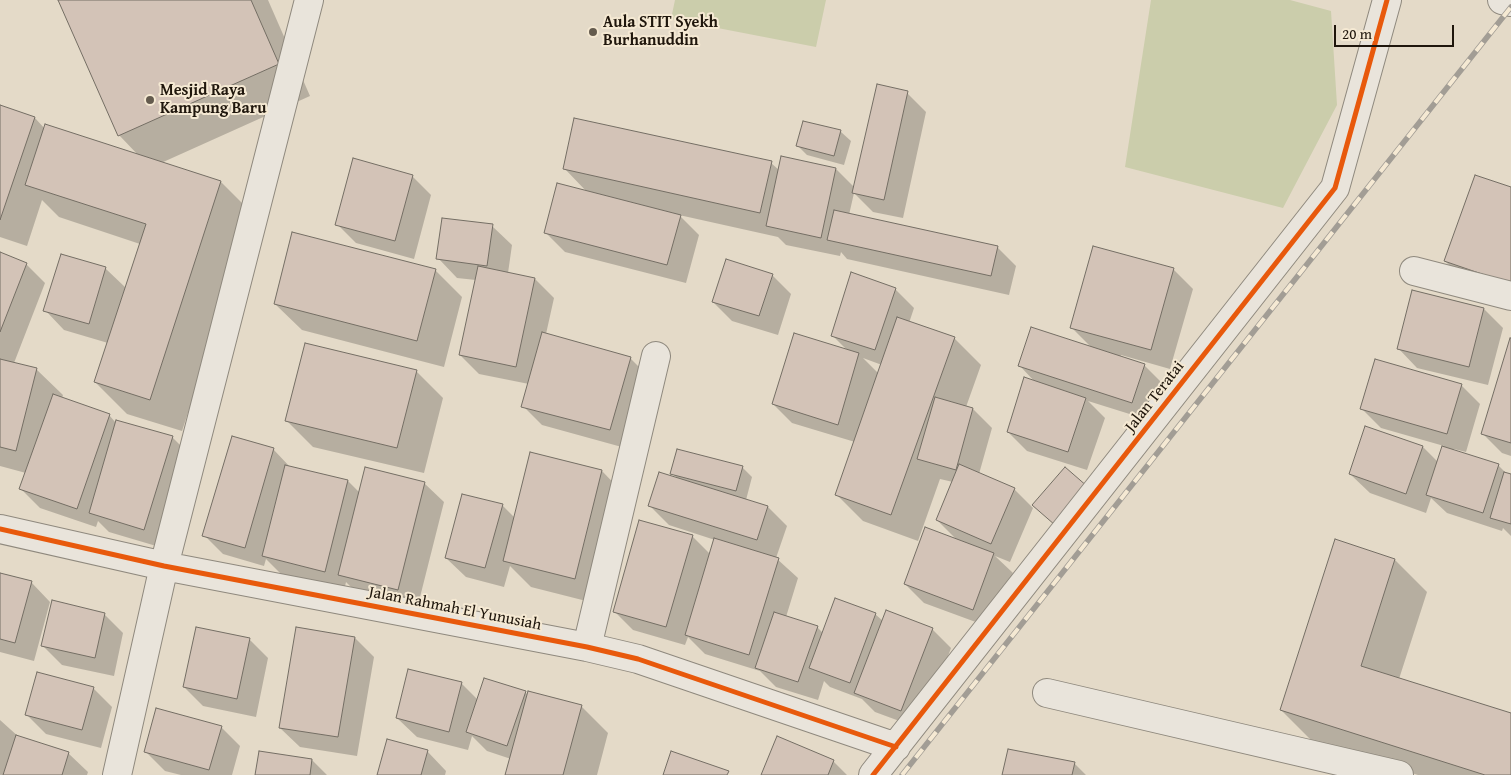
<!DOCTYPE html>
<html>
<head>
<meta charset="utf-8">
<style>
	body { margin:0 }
	#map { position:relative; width:1511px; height:775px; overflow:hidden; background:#e4dac8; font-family:"Gentium Book Plus",serif }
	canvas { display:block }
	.scale { position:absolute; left:1334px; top:25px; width:120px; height:22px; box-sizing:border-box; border:2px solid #1f160c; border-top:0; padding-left:6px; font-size:15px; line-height:18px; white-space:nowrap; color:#1f160c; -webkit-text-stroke:4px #f5e9d3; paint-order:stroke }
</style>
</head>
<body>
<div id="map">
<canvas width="1511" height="775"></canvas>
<div class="scale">20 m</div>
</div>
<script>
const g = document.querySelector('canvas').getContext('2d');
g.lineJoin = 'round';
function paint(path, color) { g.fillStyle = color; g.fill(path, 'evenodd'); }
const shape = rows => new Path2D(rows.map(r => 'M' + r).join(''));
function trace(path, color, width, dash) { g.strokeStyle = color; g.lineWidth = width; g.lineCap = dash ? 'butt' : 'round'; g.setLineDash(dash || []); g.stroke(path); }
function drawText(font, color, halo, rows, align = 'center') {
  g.font = font + ' "Gentium Book Plus",serif'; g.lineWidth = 4; g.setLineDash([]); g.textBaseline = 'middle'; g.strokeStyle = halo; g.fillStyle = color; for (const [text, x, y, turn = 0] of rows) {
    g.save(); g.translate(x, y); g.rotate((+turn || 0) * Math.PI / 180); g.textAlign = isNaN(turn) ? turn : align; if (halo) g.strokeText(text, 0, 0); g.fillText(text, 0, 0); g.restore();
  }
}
const green = shape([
	[675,0,826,0,816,47,671,19],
	[1151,0,1290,0,1331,11,1337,105,1283,208,1125,167]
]);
const shadow = shape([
	[60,0,268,0,310,96,161,163,221,182,253,214,182,431,127,414,95,382,108,343,64,330,45,310,61,255,106,269,126,288,140,244,59,217,42,200,27,246,0,237,0,106,35,118,45,129,139,156,119,135],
	[907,93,926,112,903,218,873,212,854,193,849,215,997,247,1016,266,1009,295,847,259,841,252,840,256,786,245,778,237,679,215,699,235,686,283,565,252,546,233,588,193,564,168,771,163,779,170,836,169,855,188],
	[804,122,841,132,851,141,844,165,807,155,797,145],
	[412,176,431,195,414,259,356,243,337,224],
	[1511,189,1511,296,1464,280,1445,261],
	[492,226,512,245,508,273,535,279,554,298,546,334,630,358,649,377,629,449,542,425,523,406,529,384,479,374,460,355,476,280,457,278,438,258],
	[1094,248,1174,270,1193,289,1170,369,1121,355,1120,357,1144,365,1163,384,1152,421,1088,401,1105,418,1087,470,1027,451,1008,432,1036,383,1020,366,1092,348,1072,328],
	[0,254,26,264,45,283,14,363,36,369,63,395,62,398,109,415,116,423,172,437,191,456,163,548,109,532,98,521,96,527,40,508,21,489,26,473,0,466],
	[435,270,462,297,444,367,302,330,275,304],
	[772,275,791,294,778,335,732,321,713,302],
	[895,289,914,308,909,323,954,338,981,365,966,407,973,409,992,428,979,474,1014,489,1033,508,1010,562,995,556,1013,573,992,628,924,603,905,584,958,541,937,520,953,482,940,479,918,541,863,521,836,494,855,442,792,423,773,404,847,350,832,335],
	[863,358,882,365,879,374],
	[1484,309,1503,328,1488,385,1417,368,1398,348],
	[1511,340,1511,456,1502,453,1483,434],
	[416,371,443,398,424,473,313,447,286,420],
	[1461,385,1480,404,1466,452,1454,449,1453,451,1498,465,1508,475,1511,476,1511,536,1503,528,1502,531,1447,513,1431,498,1426,513,1370,493,1350,474,1366,428,1423,447,1438,462,1444,446,1381,428,1362,409],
	[273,449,291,468,348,481,360,493,424,483,444,502,417,609,358,594,346,582,344,591,282,575,266,559,264,566,223,554,204,535],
	[742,467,752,477,746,500,768,507,787,526,776,558,798,578,786,617,817,627,823,633,875,614,883,621,932,629,951,648,921,729,875,712,862,699,830,687,824,681,818,700,776,687,760,671,705,654,688,637,685,645,633,630,614,611,692,536,711,555,715,540,669,525,650,506,677,478,672,473],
	[602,471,628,498,602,605,531,587,510,566,504,587,466,577,446,558,502,505,515,518],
	[1395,560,1427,592,1399,679,1511,714,1511,775,1418,775,1313,742,1281,710],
	[0,574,31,582,50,602,34,661,0,652],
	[104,614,123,633,114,676,62,665,43,646],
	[355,638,374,657,357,756,300,747,280,728],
	[249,639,268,658,256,717,203,706,184,687],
	[461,683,478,700,525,692,528,695,529,693,582,707,608,733,597,775,506,775,511,759,487,751,472,736,468,750,417,737,397,718],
	[93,688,112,707,101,748,46,734,27,715],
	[0,720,20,738,68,753,88,772,87,775,0,775],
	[221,727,240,746,232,775,181,775,165,771,146,752],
	[427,751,446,771,445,775,378,775],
	[312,760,327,775,257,775],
	[833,761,847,775,763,775],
	[1074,763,1086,775,1003,775]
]);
const building = shape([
	[58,0,251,0,279,64,118,136,58,0],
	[877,84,908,91,884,200,852,193,877,84],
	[0,105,35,117,0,220,0,105],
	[574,118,772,161,760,213,563,169,574,118],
	[803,121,841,130,834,156,796,146,803,121],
	[45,124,221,181,150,400,94,382,146,224,25,185,45,124],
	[781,156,836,168,821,238,766,226,781,156],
	[353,158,413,175,395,241,335,225,353,158],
	[1475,175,1511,187,1511,284,1444,261,1475,175],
	[557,183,681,215,667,265,544,233,557,183],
	[834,210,998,246,991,276,827,240,834,210],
	[442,218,493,224,487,266,436,259,442,218],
	[292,232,436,269,417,341,274,304,292,232],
	[1093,246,1174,268,1151,350,1070,328,1093,246],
	[0,252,27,263,0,332,0,252],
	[61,254,106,267,89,324,43,311,61,254],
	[726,259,773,274,759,316,712,302,726,259],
	[478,266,535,278,516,367,459,355,478,266],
	[851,272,896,288,875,350,831,336,851,272],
	[1412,290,1484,308,1469,367,1397,349,1412,290],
	[897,317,955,337,891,515,835,495,897,317],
	[1031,327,1145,364,1132,403,1018,366,1031,327],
	[542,332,631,357,610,430,521,407,542,332],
	[794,333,859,353,838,425,772,404,794,333],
	[1510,338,1511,338,1511,443,1481,434,1510,338],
	[305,343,417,370,397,448,285,421,305,343],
	[0,359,37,368,16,451,0,447,0,359],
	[1375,359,1462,384,1447,434,1360,409,1375,359],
	[1024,377,1086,398,1068,452,1007,432,1024,377],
	[53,394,110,414,77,509,19,489,53,394],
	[935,397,973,408,956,470,917,459,935,397],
	[116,420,173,436,144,530,89,513,116,420],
	[1365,426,1423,446,1406,494,1349,474,1365,426],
	[232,436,274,448,245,548,202,536,232,436],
	[1442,446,1499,464,1483,513,1426,495,1442,446],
	[677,449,743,466,736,491,670,474,677,449],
	[530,452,602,470,575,579,503,561,530,452],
	[959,464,1015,488,991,544,936,520,959,464],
	[285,465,348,480,325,572,262,556,285,465],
	[365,467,425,482,398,590,338,575,365,467],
	[1065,467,1088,487,1055,525,1032,505,1065,467],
	[659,472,768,506,757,540,648,506,659,472],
	[1504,472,1511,474,1511,524,1490,518,1504,472],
	[462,494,503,504,485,568,445,558,462,494],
	[639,520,693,535,666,627,613,612,639,520],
	[925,527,994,553,973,610,904,584,925,527],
	[714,538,779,558,749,655,685,635,714,538],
	[1335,539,1395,559,1361,666,1511,713,1511,775,1485,775,1280,710,1335,539],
	[0,573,32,581,15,643,0,639,0,573],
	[835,598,876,613,850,683,809,668,835,598],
	[52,600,105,613,95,658,41,646,52,600],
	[886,610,933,628,901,711,854,693,886,610],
	[774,612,818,626,798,682,755,668,774,612],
	[196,627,250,638,237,699,183,687,196,627],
	[296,627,355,637,338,737,279,728,296,627],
	[408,669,462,682,449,732,396,718,408,669],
	[37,672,94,687,82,730,25,715,37,672],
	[484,678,526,691,507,746,466,732,484,678],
	[528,691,582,705,563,775,505,775,528,691],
	[156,708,222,726,209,770,144,752,156,708],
	[16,735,69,752,62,775,3,775,16,735],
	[777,736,834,760,828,775,761,775,777,736],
	[387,739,428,750,421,775,377,775,387,739],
	[1008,749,1075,762,1072,775,1002,775,1008,749],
	[259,751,312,759,310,775,255,775,259,751],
	[671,751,729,771,727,775,663,775,671,751]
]);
const minor = shape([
	[1502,0,1511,2],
	[1414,271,1511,296],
	[0,529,164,566,587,647,638,659,896,747],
	[587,647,656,356],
	[1047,693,1399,775],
	[117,775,164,566,309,0],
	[873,775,1335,188,1387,0]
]);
const rail = shape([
	[902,775,1511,7]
]);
const cycleway = shape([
	[0,529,164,566,587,647,638,659,896,747],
	[873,775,1335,188,1387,0]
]);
const markers = [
	[593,32,5,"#645b4e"],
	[150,100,5,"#645b4e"]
];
const poiNames = [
	["Aula STIT Syekh",603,23],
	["Burhanuddin",603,41],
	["Mesjid Raya",160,91],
	["Kampung Baru",160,109]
];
const streetNames = [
	["Jalan Teratai",1155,397,-52],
	["Jalan Rahmah El Yunusiah",455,609,11]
];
paint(green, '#cbcdab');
paint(shadow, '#0003');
paint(building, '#d3c3b7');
trace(building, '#746e64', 1);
trace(minor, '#8f897e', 30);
trace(minor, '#e9e4db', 28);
trace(rail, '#a29d95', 5.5);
trace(rail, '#f5e9d3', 4, [11]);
trace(cycleway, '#e8590c', 5);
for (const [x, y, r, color] of markers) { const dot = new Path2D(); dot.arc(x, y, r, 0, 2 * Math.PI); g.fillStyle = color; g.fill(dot); trace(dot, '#f5e9d3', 2); }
drawText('bold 16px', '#1f160c', '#f5e9d3', poiNames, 'left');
drawText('16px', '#1f160c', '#f5e9d3', streetNames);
</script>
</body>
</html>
